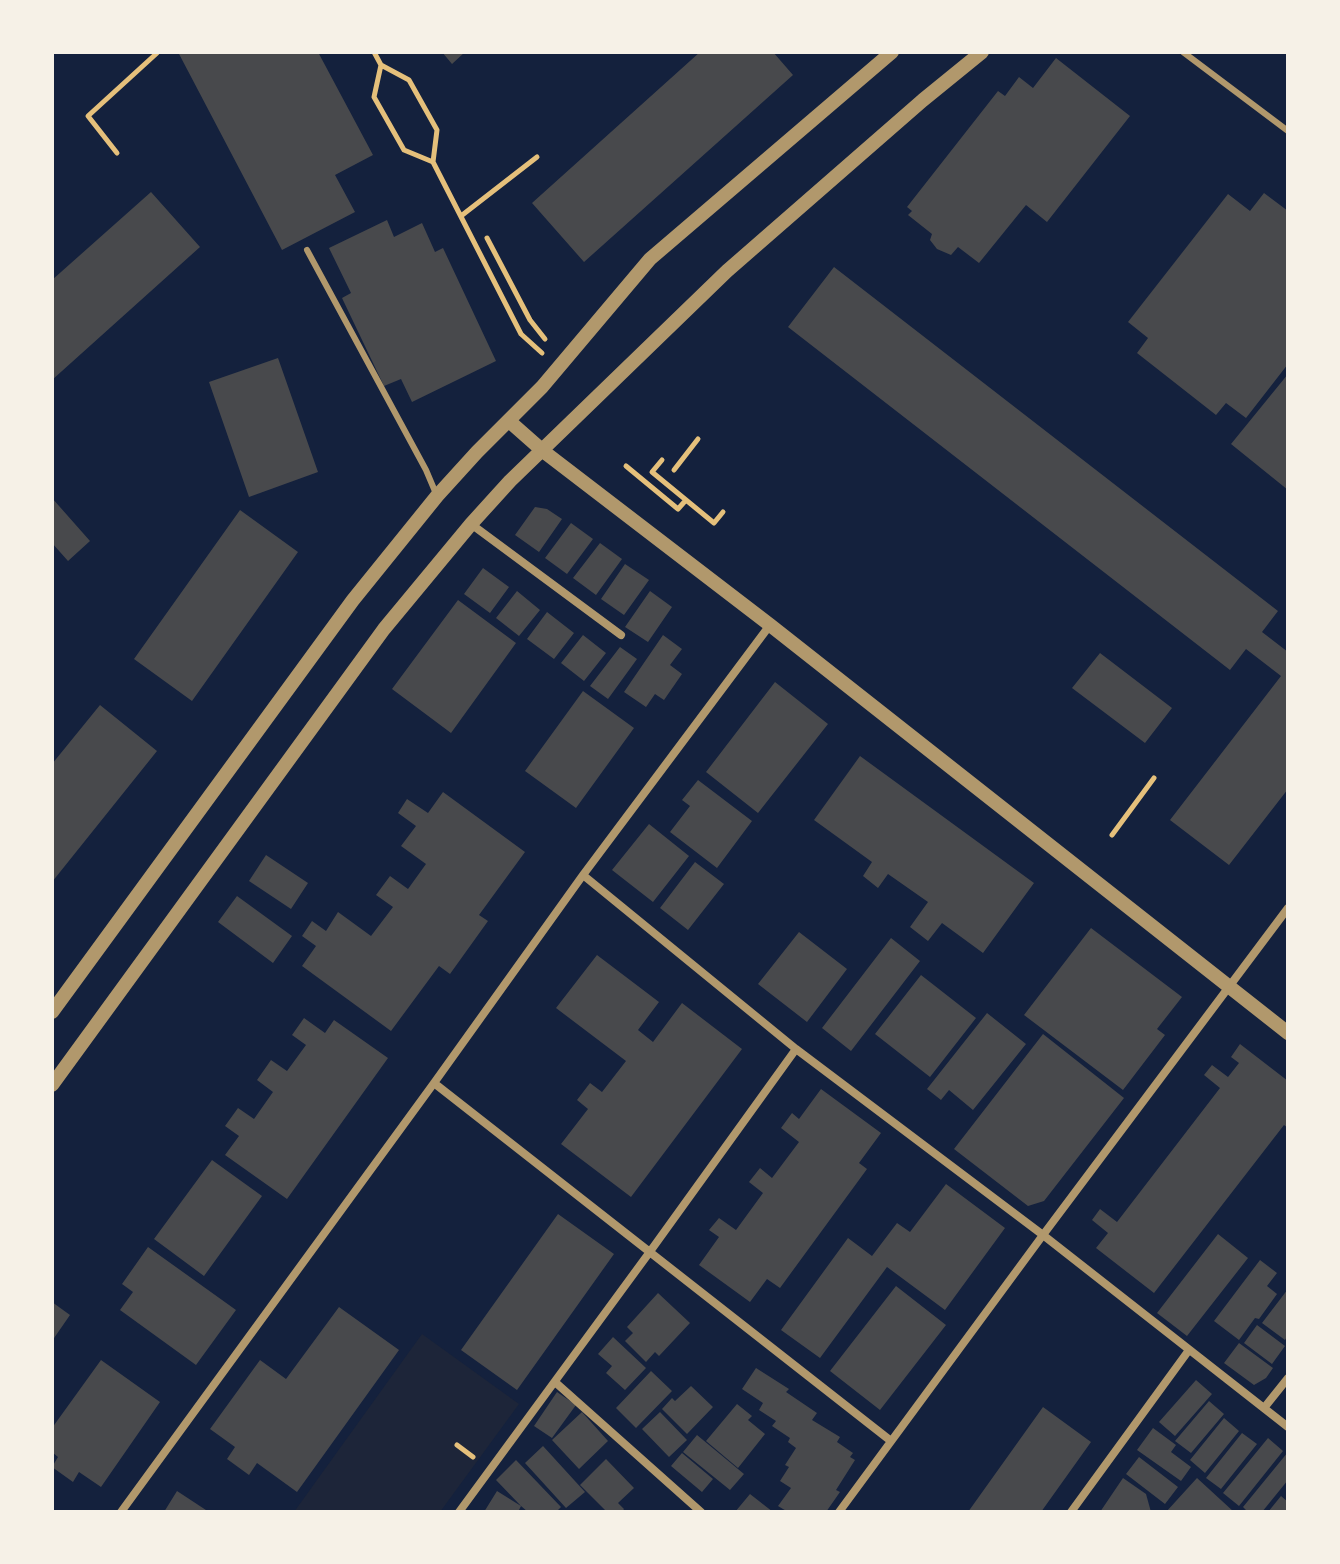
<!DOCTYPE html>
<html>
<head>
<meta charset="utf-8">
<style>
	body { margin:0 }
	#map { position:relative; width:1340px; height:1564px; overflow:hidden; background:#14213d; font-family:Helvetica,sans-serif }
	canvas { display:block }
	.frame { position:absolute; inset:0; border:54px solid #f6f1e7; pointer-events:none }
</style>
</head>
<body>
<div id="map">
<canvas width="1340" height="1564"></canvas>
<div class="frame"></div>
</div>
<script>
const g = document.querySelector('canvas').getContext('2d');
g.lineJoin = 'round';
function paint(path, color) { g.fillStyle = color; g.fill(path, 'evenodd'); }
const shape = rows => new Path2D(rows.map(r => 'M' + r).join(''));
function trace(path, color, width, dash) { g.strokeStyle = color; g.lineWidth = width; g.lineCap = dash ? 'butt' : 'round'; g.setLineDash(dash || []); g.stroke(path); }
const green = shape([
	[422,1334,519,1404,440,1512,294,1512]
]);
const building = shape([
	[178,52,318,52,373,155,335,175,355,212,282,250],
	[442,52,465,52,452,64],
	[700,52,773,52,793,75,584,262,532,203],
	[1056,58,1130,116,1047,222,1026,205,979,263,958,247,951,255,937,249,930,240,932,234,908,215,912,211,907,207,998,91,1005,96,1019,77,1033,88],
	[151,192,200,247,52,380,52,280],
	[1264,193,1288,211,1288,364,1246,418,1226,403,1216,415,1137,353,1148,338,1128,322,1228,194,1250,211],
	[387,220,394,237,422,223,435,252,443,248,496,361,412,402,401,379,384,386,342,298,351,293,329,248],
	[834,267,1278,611,1262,632,1288,652,1288,789,1229,865,1170,820,1281,676,1246,649,1230,670,788,327],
	[278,358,318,472,249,497,209,382],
	[1288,374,1288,490,1231,444],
	[52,498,90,541,68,561,52,543],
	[535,507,547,509,562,519,539,552,515,535],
	[240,510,298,552,192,701,134,659],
	[571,523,593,539,567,574,545,558],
	[600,543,622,559,596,595,573,578],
	[625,564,649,580,624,615,601,599],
	[483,568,509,587,490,613,464,594],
	[517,591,540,610,519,636,496,618],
	[650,591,672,607,648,642,625,627],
	[458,600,516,643,451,733,392,689],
	[547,612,574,633,554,659,527,639],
	[583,635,606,653,584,681,561,663],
	[663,635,682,649,670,665,682,674,664,700,655,694,646,707,624,692],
	[620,647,637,659,608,699,590,686],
	[1100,653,1172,708,1145,743,1072,688],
	[775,682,828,724,758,813,706,772],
	[583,691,634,728,576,808,525,771],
	[100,705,157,751,52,882,52,764],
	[860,756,1034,883,983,953,942,923,928,941,910,927,928,902,888,874,878,888,863,876,872,862,814,820],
	[698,780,752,821,717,868,670,832,690,806,682,800],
	[443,792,525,852,479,915,488,921,450,974,439,966,391,1031,302,966,316,946,302,936,312,921,326,931,338,912,371,936,393,907,376,895,390,876,408,889,426,864,401,846,416,826,398,813,407,799,428,813],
	[649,824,689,856,653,902,612,870],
	[266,855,308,883,291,909,249,881],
	[695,862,724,884,688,930,660,908],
	[237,896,292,936,273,963,218,922],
	[1091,928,1182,997,1157,1029,1165,1035,1123,1090,1024,1015],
	[799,932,847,969,807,1022,758,984],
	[891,938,920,961,851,1051,822,1028],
	[597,955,659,1002,638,1030,653,1042,682,1003,742,1049,631,1197,561,1144,588,1109,577,1100,590,1083,602,1092,626,1061,556,1008],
	[921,975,976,1018,930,1077,875,1034],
	[987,1013,1026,1044,973,1110,949,1090,941,1100,927,1089],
	[304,1018,325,1033,334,1020,388,1058,287,1199,225,1155,239,1136,225,1126,238,1108,254,1119,273,1092,257,1080,271,1060,287,1071,306,1045,292,1035],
	[1043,1034,1124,1098,1044,1201,1028,1206,954,1149],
	[1240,1044,1288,1081,1288,1128,1284,1125,1154,1293,1096,1248,1108,1233,1092,1220,1100,1209,1117,1222,1220,1088,1204,1075,1212,1065,1228,1077,1239,1063,1231,1057],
	[821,1089,881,1133,859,1163,867,1169,780,1288,767,1279,750,1302,699,1265,719,1237,709,1230,719,1218,736,1230,763,1193,749,1182,760,1168,772,1178,799,1142,781,1128,792,1113,799,1119],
	[212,1160,262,1196,204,1276,154,1239],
	[946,1184,1005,1228,945,1310,887,1267,820,1358,781,1330,848,1238,872,1256,897,1223,910,1232],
	[558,1214,614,1254,517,1390,461,1350],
	[1218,1234,1248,1258,1187,1336,1157,1313],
	[148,1247,236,1310,196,1365,120,1310,133,1292,122,1284],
	[1260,1260,1277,1273,1267,1286,1277,1294,1259,1319,1255,1318,1239,1340,1214,1321],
	[896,1286,946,1325,880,1410,830,1371],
	[1288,1289,1288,1335,1285,1340,1262,1323],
	[658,1293,690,1323,659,1356,655,1352,646,1362,625,1341,633,1333,627,1327],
	[52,1302,70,1315,52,1341],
	[339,1307,399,1350,297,1492,257,1463,249,1475,227,1459,235,1447,210,1429,260,1360,286,1379],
	[1257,1325,1285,1346,1272,1364,1244,1343],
	[613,1337,646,1368,625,1390,606,1373,612,1366,598,1354],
	[1239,1343,1273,1368,1266,1378,1254,1385,1224,1363],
	[101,1360,160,1402,101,1487,79,1472,73,1482,52,1467,58,1457,52,1452,52,1428],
	[756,1368,789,1389,786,1392,817,1413,812,1420,840,1437,837,1442,853,1453,850,1457,855,1460,836,1490,840,1492,826,1512,788,1512,778,1506,791,1488,780,1481,789,1467,785,1465,796,1448,788,1442,790,1438,772,1426,776,1421,759,1410,763,1403,742,1389],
	[651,1371,672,1391,636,1428,616,1408],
	[1196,1380,1212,1394,1175,1436,1159,1422],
	[691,1386,713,1407,687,1434,662,1409,672,1398,675,1401],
	[557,1392,576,1405,552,1438,534,1426],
	[1209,1401,1224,1414,1191,1453,1175,1441],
	[737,1404,752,1416,748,1420,765,1434,738,1468,706,1441],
	[1043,1407,1091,1442,1041,1512,968,1512],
	[582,1412,608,1441,579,1469,552,1440],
	[660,1412,687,1440,669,1457,642,1429],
	[1224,1418,1239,1431,1205,1473,1190,1460],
	[1153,1428,1176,1445,1171,1452,1191,1467,1181,1481,1137,1450],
	[1242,1433,1257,1444,1221,1489,1206,1478],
	[697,1435,744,1474,730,1490,683,1452],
	[1268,1438,1283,1451,1239,1506,1223,1493],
	[543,1446,585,1492,566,1508,525,1463],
	[1288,1452,1288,1480,1262,1512,1248,1512,1243,1507],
	[682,1453,713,1479,702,1492,671,1466],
	[1139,1457,1178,1487,1165,1504,1126,1474],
	[606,1459,634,1488,618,1503,624,1509,622,1512,607,1512,580,1485],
	[516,1460,561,1507,556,1512,528,1512,521,1506,519,1510,523,1512,484,1512,497,1491,521,1506,496,1480],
	[1123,1478,1146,1494,1151,1512,1100,1512],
	[1197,1478,1234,1512,1166,1512],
	[177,1491,209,1512,164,1512],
	[750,1494,773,1512,735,1512],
	[1281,1496,1288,1502,1288,1512,1268,1512]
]);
const path = shape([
	[374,52,381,65,409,80,437,130,433,162,521,334,542,353],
	[381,65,374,97,404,150,433,162],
	[117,153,88,116,157,53,157,52],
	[461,216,537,157],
	[487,238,530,320,545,339],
	[662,460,652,472,714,523,723,512],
	[626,466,678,509,686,500],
	[674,470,698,439],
	[1112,835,1154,778],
	[457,1445,473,1457]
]);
const service = shape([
	[1183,52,1288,131],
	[307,250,426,470,437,496]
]);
const minor = shape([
	[471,524,621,635],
	[583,875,796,1049,1043,1235,1288,1427],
	[434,1083,891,1441],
	[555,1382,701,1512],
	[1264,1408,1288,1378],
	[121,1512,434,1083,583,875,770,625],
	[459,1512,649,1253,796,1049],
	[839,1512,1043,1235,1288,908],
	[1071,1512,1189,1350]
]);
const tertiary = shape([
	[509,421,543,451,770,625,1288,1033],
	[52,1012,353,600,437,496,477,452,542,387,650,259,892,52],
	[52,1085,384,629,471,524,510,481,727,271,923,100,982,52]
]);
paint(green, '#1d2539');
paint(building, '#48494c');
trace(path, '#e5c07b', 5);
trace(service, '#b1986c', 6);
trace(minor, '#b1986c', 8);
trace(tertiary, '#b1986c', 14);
</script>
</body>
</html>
